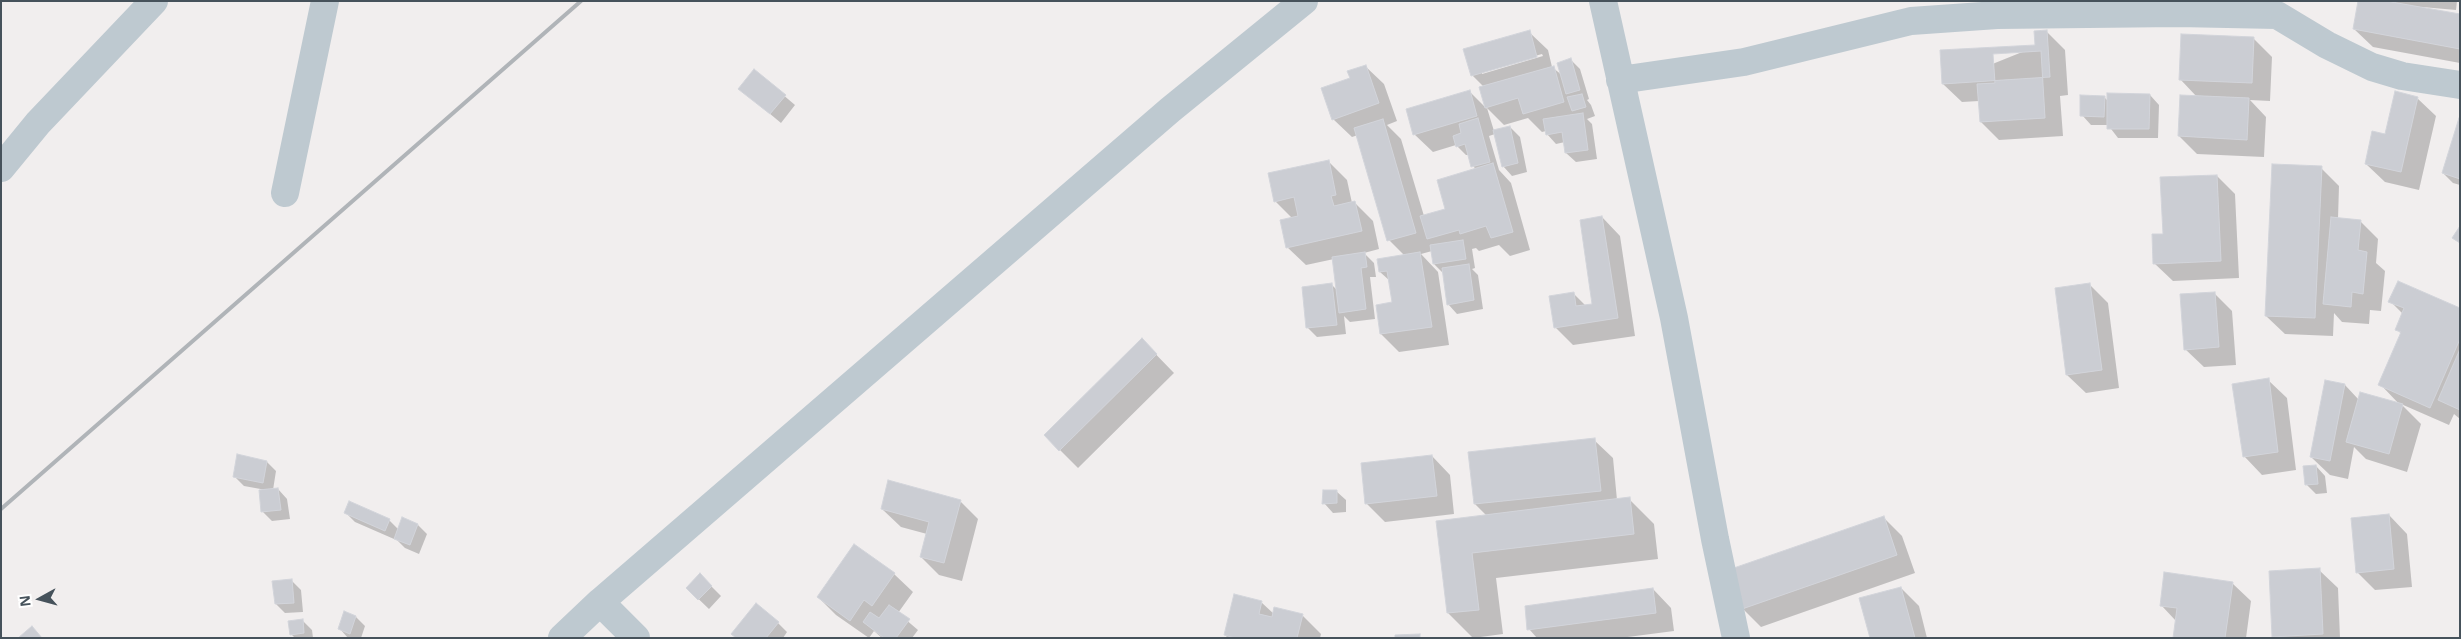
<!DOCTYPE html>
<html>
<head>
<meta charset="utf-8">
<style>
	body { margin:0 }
	#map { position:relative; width:2461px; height:639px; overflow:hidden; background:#f1eeee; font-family:"Open Sans",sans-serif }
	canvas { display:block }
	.frame { position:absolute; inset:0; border:2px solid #46525b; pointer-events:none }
	.north { position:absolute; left:15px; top:574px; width:50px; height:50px; -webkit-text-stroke:4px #fff; paint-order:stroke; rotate:263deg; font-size:14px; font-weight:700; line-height:20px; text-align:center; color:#46525b }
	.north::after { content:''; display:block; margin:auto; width:18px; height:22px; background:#46525b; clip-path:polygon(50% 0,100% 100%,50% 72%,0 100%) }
</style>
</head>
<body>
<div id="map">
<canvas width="2461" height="639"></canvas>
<div class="frame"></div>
<div class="north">N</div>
</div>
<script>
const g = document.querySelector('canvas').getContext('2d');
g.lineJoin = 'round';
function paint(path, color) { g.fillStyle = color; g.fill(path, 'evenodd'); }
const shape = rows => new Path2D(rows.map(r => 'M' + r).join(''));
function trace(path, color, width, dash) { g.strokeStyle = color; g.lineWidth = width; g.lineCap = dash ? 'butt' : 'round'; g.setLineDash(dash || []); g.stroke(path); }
const shadow = shape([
	[2394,1,2457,1,2456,10,2422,7,2422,9,2460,16,2460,63,2373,47,2354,29,2397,4],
	[2046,31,2065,50,2068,95,2060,96,2063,136,1999,140,1981,122,1979,101,1962,102,1943,84,2037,46],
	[1529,32,1548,50,1552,67,1563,76,1571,60,1580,69,1589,99,1587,100,1591,105,1595,116,1587,119,1592,124,1597,159,1576,162,1566,153,1565,142,1556,144,1547,134,1546,131,1542,132,1528,118,1504,125,1487,108,1494,131,1510,127,1520,137,1527,172,1512,176,1503,166,1495,134,1489,136,1499,170,1511,183,1530,250,1510,256,1499,245,1479,251,1476,248,1472,249,1475,268,1472,269,1478,275,1483,309,1457,314,1448,304,1443,273,1434,264,1432,251,1421,254,1438,272,1449,345,1399,352,1381,334,1377,306,1393,303,1390,281,1380,272,1405,256,1389,240,1358,135,1352,137,1333,119,1352,78,1365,66,1384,84,1397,121,1387,125,1401,139,1424,216,1446,210,1475,169,1469,155,1466,155,1456,145,1433,152,1414,134,1469,91,1487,109,1480,88,1484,87,1472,75],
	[1542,54,1543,56,1482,74,1482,71],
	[2254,39,2272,57,2270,101,2250,100,2266,117,2264,157,2197,154,2179,136,2197,97,2180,79],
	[755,71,795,105,781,123,740,89],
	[2150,95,2159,105,2158,138,2118,138,2108,125,2091,125,2082,115,2104,97,2108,101],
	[2417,98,2436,116,2419,190,2385,182,2366,164],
	[2460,119,2460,185,2453,183,2443,173],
	[1328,161,1347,180,1352,203,1355,203,1373,221,1379,249,1364,253,1374,263,1376,277,1370,277,1375,319,1350,322,1344,316,1346,334,1317,337,1307,327,1332,285,1338,291,1334,259,1306,265,1287,247,1293,219,1275,201],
	[2321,168,2339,186,2338,219,2360,221,2378,239,2376,263,2385,271,2381,311,2370,310,2369,324,2342,322,2334,313,2333,336,2285,334,2266,316],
	[2217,176,2235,194,2239,278,2173,281,2154,263,2164,235],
	[1602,217,1620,236,1635,336,1573,345,1555,327,1574,294,1586,306,1594,305],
	[2090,285,2108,303,2119,388,2086,393,2067,375],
	[2214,293,2232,311,2236,365,2204,367,2185,349],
	[2390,301,2460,310,2460,419,2454,414,2449,425,2401,404,2421,424,2407,472,2366,459,2354,447,2348,479,2330,475,2311,457,2345,385,2359,400,2400,405,2380,384,2401,334,2397,329,2403,314],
	[1142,340,1174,373,1078,468,1060,450],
	[2268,380,2287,398,2296,470,2262,475,2244,456],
	[1594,440,1613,458,1617,500,1629,499,1654,524,1658,559,1496,578,1503,634,1473,638,1448,613,1437,522,1487,516,1475,504],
	[238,456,267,462,276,471,273,490,278,489,287,499,290,519,272,521,263,512,266,490,244,486,234,476],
	[1432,456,1450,475,1454,514,1385,522,1366,503],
	[2316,466,2325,476,2327,493,2316,494,2307,485],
	[1336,491,1346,500,1346,512,1333,513,1324,503],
	[960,501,978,519,962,581,939,575,921,557,927,534,901,527,882,509],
	[345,512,389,520,399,530,418,525,427,534,419,554,405,548,395,538,394,539,355,522],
	[2389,515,2407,534,2412,587,2375,590,2357,572],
	[1883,517,1902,536,1915,573,1761,627,1743,609],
	[854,545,894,574,913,592,898,613,918,630,912,638,882,638,874,631,869,638,836,615,818,597],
	[2319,570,2338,588,2340,638,2275,638,2273,636],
	[700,575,721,596,709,609,687,588],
	[291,580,301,590,303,612,285,613,276,604],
	[2232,583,2251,601,2246,638,2174,638,2176,621,2161,605],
	[1901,588,1919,606,1927,638,1871,638],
	[1653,589,1671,608,1674,631,1620,638,1537,638,1529,629],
	[1261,602,1274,614,1302,615,1321,634,1320,638,1228,638,1225,635],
	[345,613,356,617,365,626,361,638,348,638,339,628],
	[302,620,312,630,313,638,295,638,291,634],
	[778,623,787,632,783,638,737,638]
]);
const building = shape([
	[2358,1,2386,1,2460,14,2460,49,2353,29,2358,1],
	[1530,30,1537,57,1471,76,1463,49,1530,30],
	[2047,30,2050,77,1942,84,1940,50,2035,45,2034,31,2047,30],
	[2181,34,2254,37,2252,83,2179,80,2181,34],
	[2041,51,2045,118,1980,122,1977,84,1995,83,1993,54,2041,51],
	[1571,58,1580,90,1566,94,1557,63,1571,58],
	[1366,65,1379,103,1332,120,1321,88,1350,78,1347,71,1366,65],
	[1554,66,1564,102,1523,114,1518,98,1485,108,1479,87,1554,66],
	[754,69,786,95,770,114,738,89,754,69],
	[1470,90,1477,116,1413,135,1406,109,1470,90],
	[2395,91,2418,97,2401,172,2365,164,2372,131,2385,134,2395,91],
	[2107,93,2150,94,2149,129,2107,129,2107,93],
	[1582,94,1586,107,1572,111,1567,97,1582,94],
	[2080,95,2105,96,2104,117,2080,116,2080,95],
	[2180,95,2249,98,2247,140,2178,136,2180,95],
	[1583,113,1588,150,1565,153,1562,132,1546,135,1543,119,1583,113],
	[1478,118,1490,162,1471,167,1465,144,1456,147,1453,136,1461,133,1459,124,1478,118],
	[2459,118,2460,118,2460,179,2442,173,2459,118],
	[1383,119,1416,233,1387,241,1354,128,1383,119],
	[1510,126,1518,163,1502,167,1493,130,1510,126],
	[1329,160,1336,195,1331,196,1334,206,1355,201,1362,231,1286,248,1280,220,1298,216,1294,197,1274,202,1268,173,1329,160],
	[1493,163,1513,232,1491,238,1486,226,1460,234,1459,230,1427,239,1420,216,1445,209,1437,180,1493,163],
	[2272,164,2322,166,2315,318,2265,316,2272,164],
	[2217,175,2221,261,2153,264,2152,234,2163,234,2160,177,2217,175],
	[1602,216,1618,318,1554,328,1549,296,1574,292,1576,306,1592,304,1580,220,1602,216],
	[2331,217,2361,220,2358,250,2367,252,2363,294,2352,292,2351,307,2323,304,2331,217],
	[2460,226,2460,243,2452,238,2460,226],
	[1463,240,1466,259,1433,264,1430,245,1463,240],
	[1365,252,1367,267,1361,268,1366,309,1339,313,1332,257,1365,252],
	[1420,252,1432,327,1380,334,1376,305,1392,302,1387,271,1379,272,1377,259,1420,252],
	[1469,264,1474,300,1447,305,1442,268,1469,264],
	[2398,281,2460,308,2460,339,2430,408,2378,385,2401,332,2395,330,2404,308,2388,302,2398,281],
	[1332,283,1337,325,1306,328,1302,287,1332,283],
	[2090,283,2102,370,2066,375,2055,288,2090,283],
	[2215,292,2219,347,2184,350,2180,294,2215,292],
	[1142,338,1157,354,1059,451,1044,435,1142,338],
	[2460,349,2460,410,2438,400,2460,349],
	[2269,378,2278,452,2243,457,2232,384,2269,378],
	[2325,380,2345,384,2330,461,2310,457,2325,380],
	[2360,392,2403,404,2389,454,2346,442,2360,392],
	[1595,438,1601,491,1474,504,1468,452,1595,438],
	[237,454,267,461,263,483,233,477,237,454],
	[1432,455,1437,496,1365,504,1361,463,1432,455],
	[2316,465,2318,484,2305,485,2303,466,2316,465],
	[888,480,961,500,944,563,920,557,929,522,881,509,888,480],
	[278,488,281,510,261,512,259,490,278,488],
	[1323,490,1337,490,1337,503,1322,504,1323,490],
	[1630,497,1634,534,1472,553,1479,610,1447,613,1436,521,1630,497],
	[349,501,390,519,385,531,344,513,349,501],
	[2389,514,2394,569,2356,573,2351,518,2389,514],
	[1884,516,1897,555,1742,609,1728,570,1884,516],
	[402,517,418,524,410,545,394,539,402,517],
	[854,544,895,573,872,606,864,600,850,621,817,597,854,544],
	[2320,568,2323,634,2272,637,2269,571,2320,568],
	[2164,572,2233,582,2225,638,2173,638,2177,608,2160,606,2164,572],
	[700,573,712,586,698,600,686,588,700,573],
	[292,579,294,603,275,604,272,581,292,579],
	[1901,587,1915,638,1870,638,1859,598,1901,587],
	[1653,588,1656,613,1527,630,1525,606,1653,588],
	[1234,594,1262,601,1259,614,1272,617,1274,607,1303,614,1297,638,1235,638,1224,635,1234,594],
	[756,603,779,622,766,638,736,638,731,634,756,603],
	[889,605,910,619,896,638,884,638,863,622,870,612,879,618,889,605],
	[344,611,356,616,350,634,338,629,344,611],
	[303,619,304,633,290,635,288,621,303,619],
	[32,626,42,638,18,638,32,626],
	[1420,634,1420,638,1395,638,1395,635,1420,634]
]);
const street = shape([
	[1603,1,1674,318,1715,539,1736,638],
	[1620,80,1744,62,1911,21,1997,15,2178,13,2277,15,2327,45,2372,67,2402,76,2460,85],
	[1,168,38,123,154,1],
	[285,193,325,1],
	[600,602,636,638],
	[562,638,600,602,1170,110,1304,1]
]);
const rail = shape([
	[1,509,581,1]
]);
paint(shadow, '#0003');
paint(building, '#cbcdd3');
trace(building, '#d2d4da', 1);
trace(street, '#bec9d0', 28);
trace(rail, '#b0b4b8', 4);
</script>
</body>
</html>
